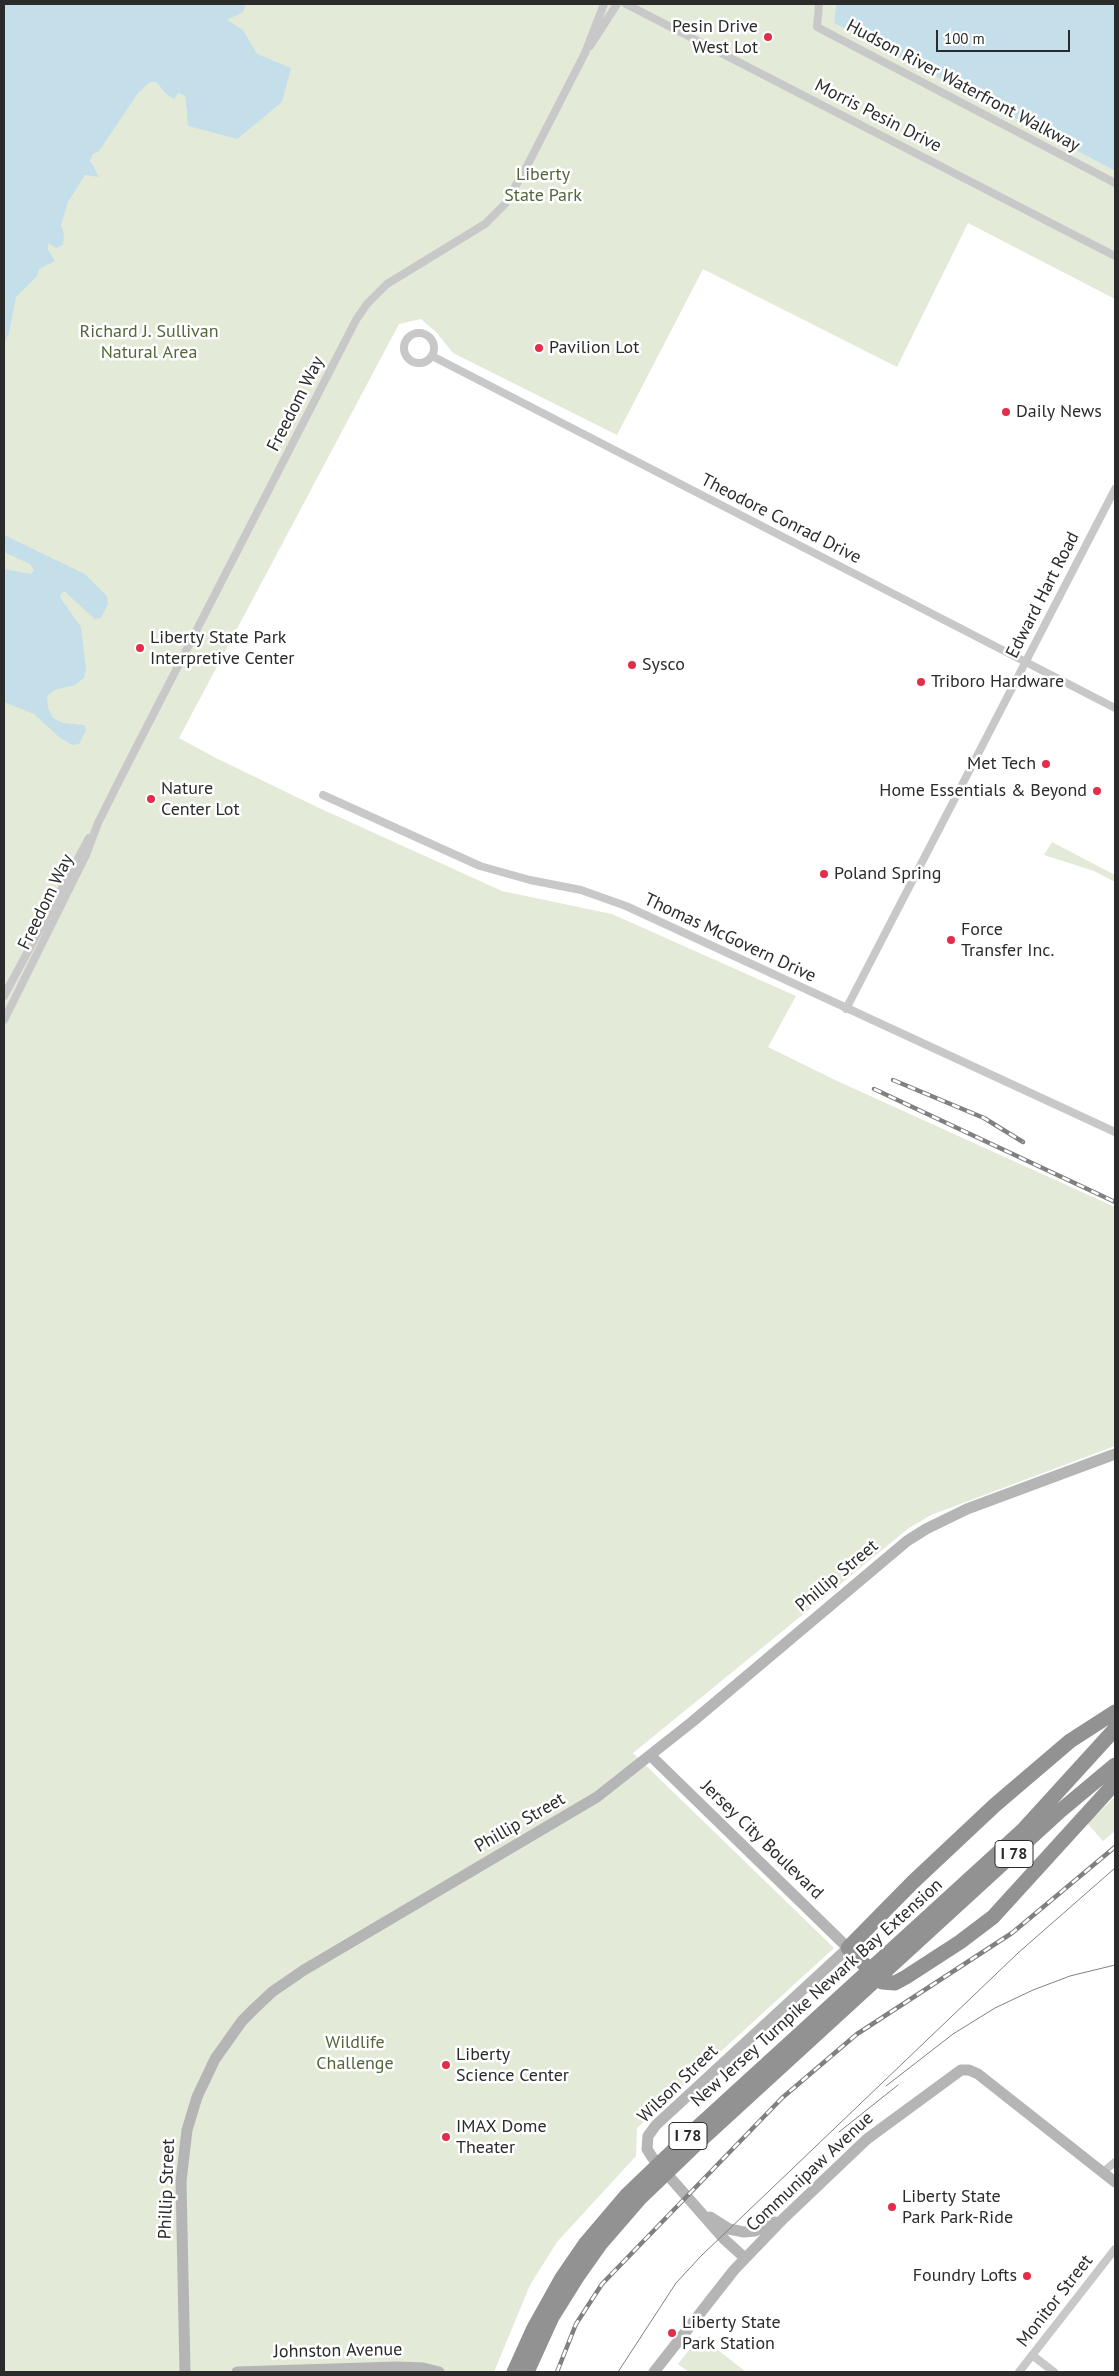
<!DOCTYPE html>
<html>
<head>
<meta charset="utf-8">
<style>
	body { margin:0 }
	#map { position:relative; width:1119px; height:2376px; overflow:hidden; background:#fff; font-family:"PT Sans",sans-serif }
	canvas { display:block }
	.frame { position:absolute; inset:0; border:5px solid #2b2b2b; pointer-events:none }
	.scale { position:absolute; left:936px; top:30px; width:134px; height:22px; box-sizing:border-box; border:2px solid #2b2b2b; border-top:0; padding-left:6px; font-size:15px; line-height:18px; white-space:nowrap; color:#2b2b2b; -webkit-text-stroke:4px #fff; paint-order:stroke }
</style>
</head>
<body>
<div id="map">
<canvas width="1119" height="2376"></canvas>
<div class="frame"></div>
<div class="scale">100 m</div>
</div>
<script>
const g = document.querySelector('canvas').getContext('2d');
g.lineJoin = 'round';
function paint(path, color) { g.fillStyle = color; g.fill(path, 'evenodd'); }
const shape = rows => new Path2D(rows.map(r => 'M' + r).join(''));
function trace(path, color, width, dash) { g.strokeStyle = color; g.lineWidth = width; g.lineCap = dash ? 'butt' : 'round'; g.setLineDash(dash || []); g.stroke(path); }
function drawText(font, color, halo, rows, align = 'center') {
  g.font = font + ' "PT Sans",sans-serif'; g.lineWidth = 5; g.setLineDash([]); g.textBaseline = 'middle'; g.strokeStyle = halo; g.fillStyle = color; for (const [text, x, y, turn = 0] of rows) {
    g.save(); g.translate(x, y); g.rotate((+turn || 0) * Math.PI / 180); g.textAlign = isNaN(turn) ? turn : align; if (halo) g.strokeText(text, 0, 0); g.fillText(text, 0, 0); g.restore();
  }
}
const green = shape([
	[225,4,836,4,834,23,1115,171,1115,299,968,223,897,367,703,269,617,435,453,353,437,333,421,319,399,324,179,738,216,758,317,807,502,891,612,914,796,996,768,1047,835,1080,1115,1207,1115,1446,931,1515,909,1528,633,1753,834,1948,637,2128,636,2156,557,2242,530,2285,494,2372,4,2372,4,286,72,155,148,83,156,82,166,94,178,93,185,96,187,118,225,25],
	[1052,842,1115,875,1115,882,1094,871,1044,855],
	[1115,1797,1115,1831,1103,1841,1087,1823],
	[700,2336,746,2372,689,2372,678,2364]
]);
const water = shape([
	[4,4,246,4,243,12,227,20,243,30,257,54,291,68,282,102,237,139,188,126,185,96,178,93,174,99,166,94,156,82,149,83,138,93,99,151,93,154,90,160,99,177,85,175,68,202,61,225,64,234,63,245,56,248,48,243,48,250,55,261,39,269,37,276,16,297,9,333,4,344],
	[836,4,1115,4,1115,171,834,23],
	[4,535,85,574,107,596,108,604,101,618,95,619,64,591,60,595,61,599,81,627,86,670,84,678,75,685,55,690,47,696,48,708,53,718,63,723,84,725,86,730,79,744,72,745,59,737,34,714,4,702,4,569,31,574,34,570,30,564,4,552]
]);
const street = shape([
	[626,4,1115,256],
	[819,4,817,27,1115,183],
	[590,46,617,4],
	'404 348a15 15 0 1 1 30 0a15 15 0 1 1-30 0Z',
	[432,356,1115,708],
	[323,795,480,866,530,880,581,890,626,906,1115,1132],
	[4,996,89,838],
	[846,1009,1115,489],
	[4,1020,86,855,98,823,121,777,356,320,367,304,387,284,485,224,505,204,526,168,585,53,604,4],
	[1103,2172,1115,2162],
	[1032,2355,1054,2372],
	[1019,2372,1115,2249]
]);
const secondary = shape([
	[651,1756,848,1948,656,2125,648,2136,647,2149,652,2157,725,2240,745,2258],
	[710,2217,729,2229,744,2232,755,2231,775,2222],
	[185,2372,181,2181,187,2130,197,2097,215,2059,242,2021,254,2009,272,1992,304,1970,597,1797,692,1722,907,1541,926,1529,967,1509,1115,1454],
	[237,2372,397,2367,423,2368,439,2372],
	[654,2372,734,2270,784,2218,867,2139,961,2070,969,2070,978,2074,1115,2182]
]);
const highway = shape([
	[1115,1712,1070,1741,995,1805,913,1882,848,1948,882,1982,895,1983,906,1977,960,1942,993,1917,1115,1783],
	[514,2372,533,2330,562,2278,586,2243,626,2196,700,2125,1023,1830,1115,1729],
	[527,2372,552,2317,577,2277,601,2243,640,2198,691,2149,1060,1811,1115,1765]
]);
const tram = shape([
	[886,2086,953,2034,995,2008,1033,1990,1070,1976,1115,1965],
	[839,2132,898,2085],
	[618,2372,676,2283,701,2256,1018,1953,1115,1868]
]);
const rail = shape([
	[893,1080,984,1118,1023,1142],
	[874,1089,1115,1202],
	[557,2372,576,2324,602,2284,782,2098,857,2034,1012,1933,1115,1847]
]);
const markers = [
	[768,37,5,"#e32d4b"],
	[539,348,5,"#e32d4b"],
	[1006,412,5,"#e32d4b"],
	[140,648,5,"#e32d4b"],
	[632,665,5,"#e32d4b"],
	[921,682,5,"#e32d4b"],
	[1046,764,5,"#e32d4b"],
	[1097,791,5,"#e32d4b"],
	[151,799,5,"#e32d4b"],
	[824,874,5,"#e32d4b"],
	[951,940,5,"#e32d4b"],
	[446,2065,5,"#e32d4b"],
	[446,2137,5,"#e32d4b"],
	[892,2207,5,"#e32d4b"],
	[1027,2276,5,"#e32d4b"],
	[672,2333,5,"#e32d4b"]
];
const shields = [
	[1014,1854,38],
	[688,2136,38]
];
const shieldNames = [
	["I 78",1014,1854],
	["I 78",688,2136]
];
const poiNames = [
	["Pesin Drive",758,27,"right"],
	["West Lot",758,48,"right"],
	["Pavilion Lot",549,348],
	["Daily News",1016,412],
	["Liberty State Park",150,638],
	["Interpretive Center",150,659],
	["Sysco",642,665],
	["Triboro Hardware",931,682],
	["Met Tech",1036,764,"right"],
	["Nature",161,789],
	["Center Lot",161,810],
	["Home Essentials & Beyond",1087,791,"right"],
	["Poland Spring",834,874],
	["Force",961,930],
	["Transfer Inc.",961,951],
	["Liberty",456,2055],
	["Science Center",456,2076],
	["IMAX Dome",456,2127],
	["Theater",456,2148],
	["Liberty State",902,2197],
	["Park Park-Ride",902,2218],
	["Foundry Lofts",1017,2276,"right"],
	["Liberty State",682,2323],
	["Park Station",682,2344]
];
const streetNames = [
	["Hudson River Waterfront Walkway",963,86,28],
	["Morris Pesin Drive",878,116,27],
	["Freedom Way",296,404,-63],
	["Theodore Conrad Drive",781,519,27],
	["Edward Hart Road",1043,595,-63],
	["Freedom Way",46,902,-64],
	["Thomas McGovern Drive",730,938,25],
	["Phillip Street",837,1576,-40],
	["Phillip Street",520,1823,-30],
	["Jersey City Boulevard",762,1840,44],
	["New Jersey Turnpike Newark Bay Extension",817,1993,-42],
	["Wilson Street",678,2084,-44],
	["Communipaw Avenue",810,2172,-43],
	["Phillip Street",167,2189,-88],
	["Monitor Street",1055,2301,-52],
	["Johnston Avenue",338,2351,-1]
];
const parkNames = [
	["Liberty",543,175],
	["State Park",543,196],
	["Richard J. Sullivan",149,332],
	["Natural Area",149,353],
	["Wildlife",355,2043],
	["Challenge",355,2064]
];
paint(green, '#e3ead8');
paint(water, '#c4dfea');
trace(street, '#c8c8c8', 8);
trace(secondary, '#b5b5b5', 11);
trace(highway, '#929292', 15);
trace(tram, '#808080', 1);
trace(rail, '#808080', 4.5);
trace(rail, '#fff', 2.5, [8]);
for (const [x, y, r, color] of markers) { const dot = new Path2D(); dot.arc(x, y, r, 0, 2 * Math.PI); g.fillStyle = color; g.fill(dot); trace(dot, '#fff', 2); }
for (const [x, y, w] of shields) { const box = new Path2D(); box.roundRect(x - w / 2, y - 13.5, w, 27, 4); g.fillStyle = '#fff'; g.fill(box); trace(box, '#2b2b2b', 1); }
drawText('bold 16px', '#2b2b2b', null, shieldNames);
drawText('18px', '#2b2b2b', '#fff', poiNames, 'left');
drawText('18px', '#2b2b2b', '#fff', streetNames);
drawText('18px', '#53663a', '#fff', parkNames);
</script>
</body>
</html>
